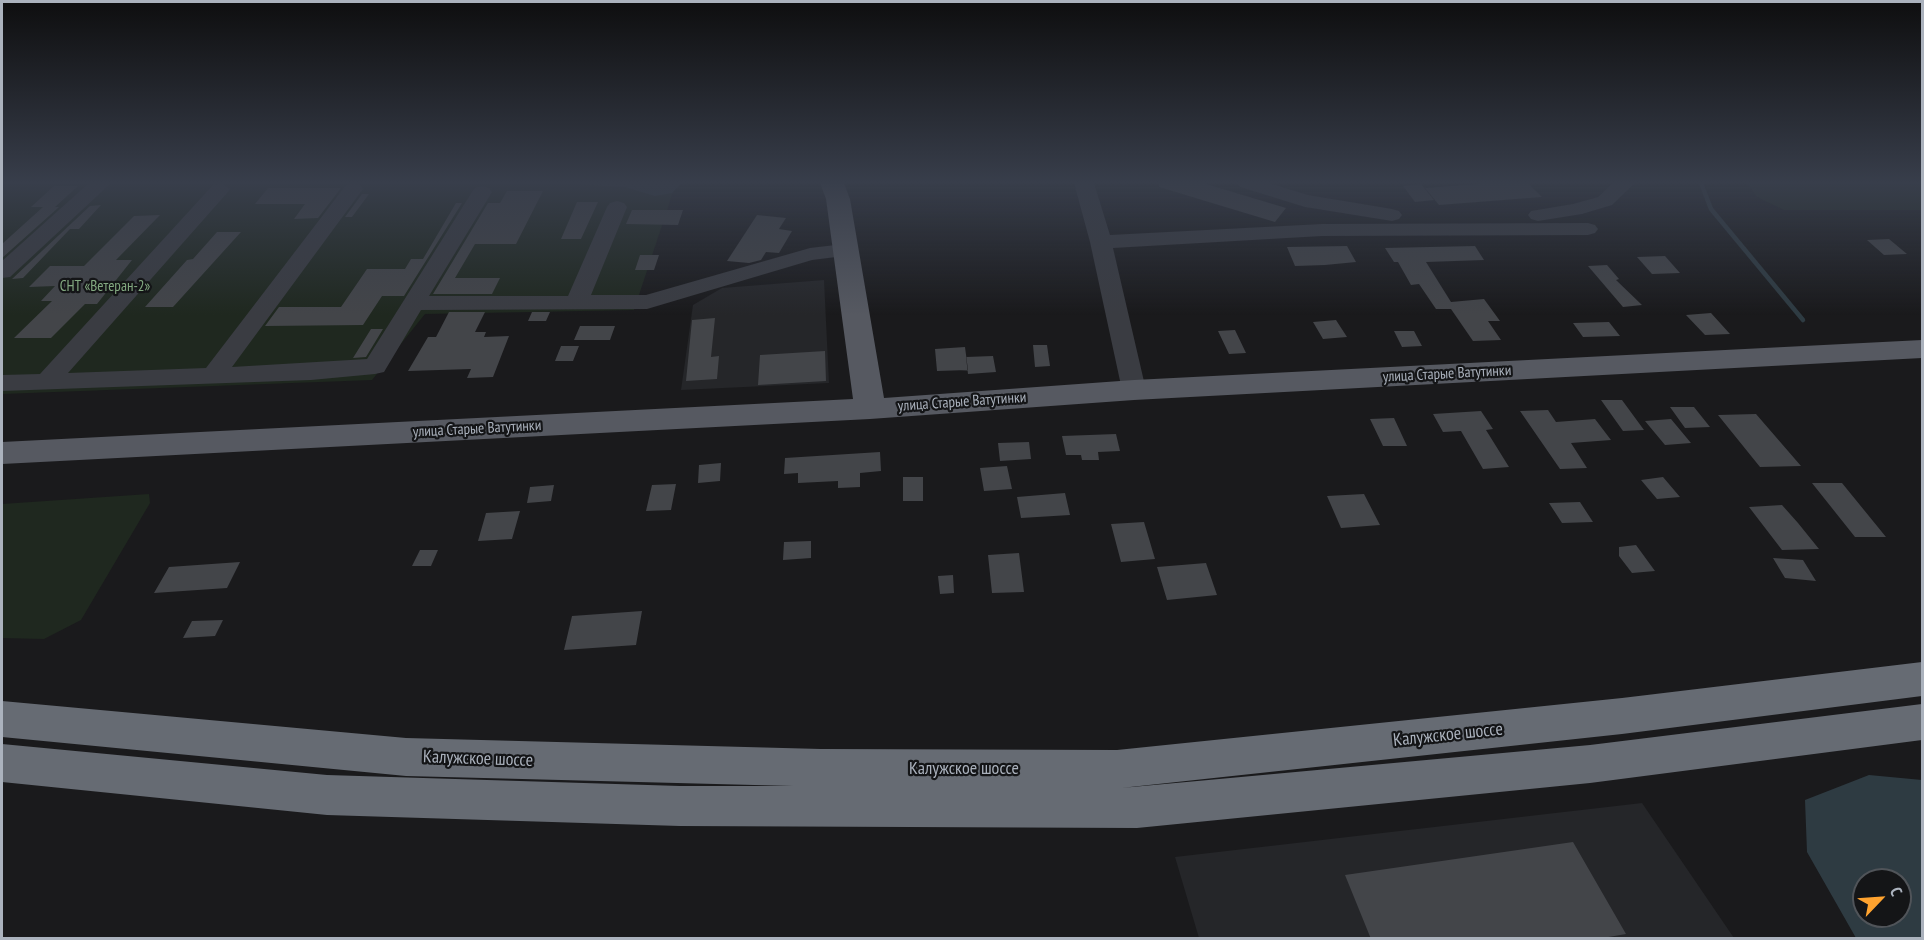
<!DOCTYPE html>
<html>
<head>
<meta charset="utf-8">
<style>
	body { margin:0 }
	#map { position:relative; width:1924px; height:940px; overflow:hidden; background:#1a1a1c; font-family:"PT Sans Narrow",sans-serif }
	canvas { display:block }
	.frame { position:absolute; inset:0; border:3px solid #abb2bd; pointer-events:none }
	.north { position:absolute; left:1852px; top:868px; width:60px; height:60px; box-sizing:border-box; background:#141517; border:2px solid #505459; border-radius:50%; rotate:65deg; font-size:16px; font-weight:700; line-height:24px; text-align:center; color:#abb2bd }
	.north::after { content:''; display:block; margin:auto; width:21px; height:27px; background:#ffa32f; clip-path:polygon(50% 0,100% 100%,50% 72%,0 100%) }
</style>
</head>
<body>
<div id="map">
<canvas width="1924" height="940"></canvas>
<div class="frame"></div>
<div class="north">С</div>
</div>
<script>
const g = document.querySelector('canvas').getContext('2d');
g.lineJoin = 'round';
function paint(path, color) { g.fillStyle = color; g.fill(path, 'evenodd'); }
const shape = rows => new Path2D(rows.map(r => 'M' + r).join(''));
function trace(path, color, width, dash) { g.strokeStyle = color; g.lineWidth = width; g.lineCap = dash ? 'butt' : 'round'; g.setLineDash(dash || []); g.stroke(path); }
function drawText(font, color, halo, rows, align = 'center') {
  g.font = font + ' "PT Sans Narrow",sans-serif'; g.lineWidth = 4.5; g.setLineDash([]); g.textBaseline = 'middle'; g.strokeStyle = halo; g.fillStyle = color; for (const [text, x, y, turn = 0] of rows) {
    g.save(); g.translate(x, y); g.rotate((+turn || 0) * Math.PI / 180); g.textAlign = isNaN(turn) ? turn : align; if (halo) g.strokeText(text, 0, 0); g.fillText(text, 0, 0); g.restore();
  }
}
const built = shape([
	[824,280,829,383,681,390,693,305,722,288],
	[1642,803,1734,938,1199,938,1175,857]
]);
const green = shape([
	[2,183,676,183,634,310,425,314,372,380,2,394],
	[1747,183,1922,183,1922,210,1784,210,1757,197],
	[149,494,150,503,81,620,44,639,2,638,2,504]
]);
const water = shape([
	[556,183,682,183,672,193,655,196,625,187],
	[1869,775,1922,780,1922,938,1856,938,1807,852,1805,800],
	[1864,880,1900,880,1900,916,1864,916]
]);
const stream = shape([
	[1701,183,1711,209,1803,320]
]);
const building = shape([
	[1159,183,1203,183,1286,208,1275,222,1159,187],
	[1490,183,1528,183,1542,197,1439,205,1425,188],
	[1421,184,1434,200,1415,202,1403,186],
	[54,186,78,186,55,207,59,207,2,258,2,244,43,207,47,207,31,207],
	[268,188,341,188,318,218,294,219,305,204,255,204],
	[507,191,543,191,516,244,475,244,455,278,500,278,492,294,433,294,488,203,500,203],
	[362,194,369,194,352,217,345,217],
	[577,202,598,202,581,239,561,239],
	[456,203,462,203,404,296,382,296,363,325,265,326,279,307,341,307,367,269,405,269,411,259,423,259],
	[101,205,79,229,70,229,23,278,12,279,90,206],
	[632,210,683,210,678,225,626,224],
	[160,215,116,260,132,260,97,304,85,304,51,338,14,338,52,301,41,301,55,286,29,287,50,266,84,266,134,216],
	[757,215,786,218,779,229,792,231,779,253,766,252,761,260,749,263,727,261],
	[217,232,241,232,173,307,145,307,187,260,193,259],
	[1889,239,1907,254,1884,255,1867,240],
	[1347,246,1356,262,1325,265,1295,266,1287,247],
	[1475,246,1484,260,1426,262,1451,302,1484,299,1500,321,1488,321,1501,340,1473,341,1451,309,1436,309,1419,284,1411,285,1398,262,1394,262,1385,248],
	[640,255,659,255,654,270,635,270],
	[1665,256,1680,273,1652,274,1637,257],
	[1607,265,1619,279,1616,280,1642,305,1623,307,1588,266],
	[449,312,485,312,475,332,486,332,484,337,509,336,493,377,467,378,471,369,408,371,428,337,436,337],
	[532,312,550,312,546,321,528,321],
	[1711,313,1730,334,1705,335,1686,315],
	[715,318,711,357,719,356,717,379,686,381,692,320],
	[1336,320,1347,337,1323,339,1313,322],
	[1609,322,1620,336,1583,337,1573,323],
	[580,326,615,326,610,340,574,340],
	[371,329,383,329,366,357,353,358],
	[1235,330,1246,353,1229,354,1218,331],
	[1394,331,1414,331,1422,346,1402,347],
	[1033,345,1047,345,1050,366,1035,367],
	[561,346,579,346,573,361,555,361],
	[965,347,968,370,937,371,935,349],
	[825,351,826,381,758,385,760,355],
	[993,356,996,372,968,374,966,357],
	[1601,400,1622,400,1644,430,1623,431],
	[1670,407,1694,407,1710,427,1685,428],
	[1548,410,1556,422,1595,419,1611,440,1571,443,1587,468,1560,469,1520,411],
	[1481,411,1493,429,1486,430,1509,467,1483,469,1461,431,1443,432,1433,414],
	[1756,414,1801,466,1760,467,1718,415],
	[1394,418,1407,446,1383,446,1370,419],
	[1671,419,1691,443,1665,445,1645,421],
	[1116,434,1120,451,1098,452,1099,460,1082,460,1081,455,1066,455,1062,436],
	[1029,442,1031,459,1000,461,998,443],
	[880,452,881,471,860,473,860,487,838,488,838,481,798,483,798,473,784,474,785,458],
	[721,463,720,481,698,483,699,465],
	[1007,466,1012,489,984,491,980,468],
	[903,477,923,477,923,501,903,501],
	[1663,477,1680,497,1657,499,1641,480],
	[1812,483,1842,483,1886,537,1855,537],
	[676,484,671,510,646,511,652,485],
	[554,485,551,501,527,503,530,487],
	[1065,493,1070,515,1021,518,1017,497],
	[1364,494,1380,525,1341,528,1327,496],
	[1580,502,1593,522,1562,523,1549,503],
	[1782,505,1798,523,1819,549,1782,550,1749,507],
	[520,511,512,539,478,541,486,513],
	[1144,522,1155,559,1121,562,1111,524],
	[811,541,811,558,783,560,784,542],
	[1636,545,1655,571,1632,573,1619,556,1619,547],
	[420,550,438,550,431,566,412,566],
	[1019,553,1024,592,992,593,988,555],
	[1773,558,1803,560,1816,581,1785,578],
	[240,562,227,588,154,593,169,567],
	[1206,563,1217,595,1167,600,1157,567],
	[953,575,954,593,940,594,938,576],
	[642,611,636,645,564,650,572,616],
	[223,620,215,636,183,638,192,621],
	[1573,842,1626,934,1597,939,1371,939,1345,875]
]);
const minor = shape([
	[89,183,111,183,10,277,2,278,2,261,89,183],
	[221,183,230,189,227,193,68,373,206,368,346,185,352,183,360,185,363,189,232,367,367,359,472,192,475,188,482,186,489,188,492,192,429,296,568,296,607,207,610,203,617,201,624,203,627,207,591,295,646,295,810,248,844,244,852,245,855,250,852,255,812,260,647,309,421,310,384,372,375,374,311,380,2,391,2,375,40,374,213,185,221,183],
	[1074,183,1094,183,1110,235,1322,224,1588,223,1595,225,1598,229,1595,233,1588,235,1322,236,1113,248,1146,390,1143,396,1134,398,1125,396,1122,390,1090,242,1074,183],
	[1237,183,1269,183,1308,195,1392,209,1399,211,1402,215,1399,219,1392,221,1305,207,1240,187,1237,183],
	[1613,183,1635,183,1612,205,1582,214,1538,221,1531,219,1528,215,1531,211,1573,204,1598,197,1613,183]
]);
const major = shape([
	[820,183,844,183,850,199,884,398,1134,380,1922,340,1922,358,1134,400,870,419,2,464,2,442,853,399,826,199,820,183]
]);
const highway = shape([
	[1922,662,1922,696,1622,734,1121,788,1590,745,1922,704,1922,740,1590,783,1137,828,680,826,327,815,2,782,2,744,327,775,680,786,793,786,406,776,2,737,2,701,406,738,821,749,1117,750,1622,698,1922,662]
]);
const parkNames = [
	["СНТ «Ветеран-2»",105,287]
];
const streetNames = [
	["улица Старые Ватутинки",1447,374,-3],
	["улица Старые Ватутинки",962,402,-4],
	["улица Старые Ватутинки",477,429,-3]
];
const nearStreetnames = [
	["Калужское шоссе",1448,735,-6],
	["Калужское шоссе",478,759,2],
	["Калужское шоссе",964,769]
];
paint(built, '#252629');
paint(green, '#1f281f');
paint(water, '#2e3b42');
trace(stream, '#2e3b42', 4.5);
paint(building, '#434549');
paint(minor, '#3a3c42');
paint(major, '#565961');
paint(highway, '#666b73');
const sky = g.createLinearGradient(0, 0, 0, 315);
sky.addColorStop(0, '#0e0e0f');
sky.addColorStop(0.58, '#383e4b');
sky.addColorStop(1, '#383e4b00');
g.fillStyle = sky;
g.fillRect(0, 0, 1924, 315);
drawText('15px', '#83a981', '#141517', parkNames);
drawText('15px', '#abb2bd', '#141517', streetNames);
drawText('18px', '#abb2bd', '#141517', nearStreetnames);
</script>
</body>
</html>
